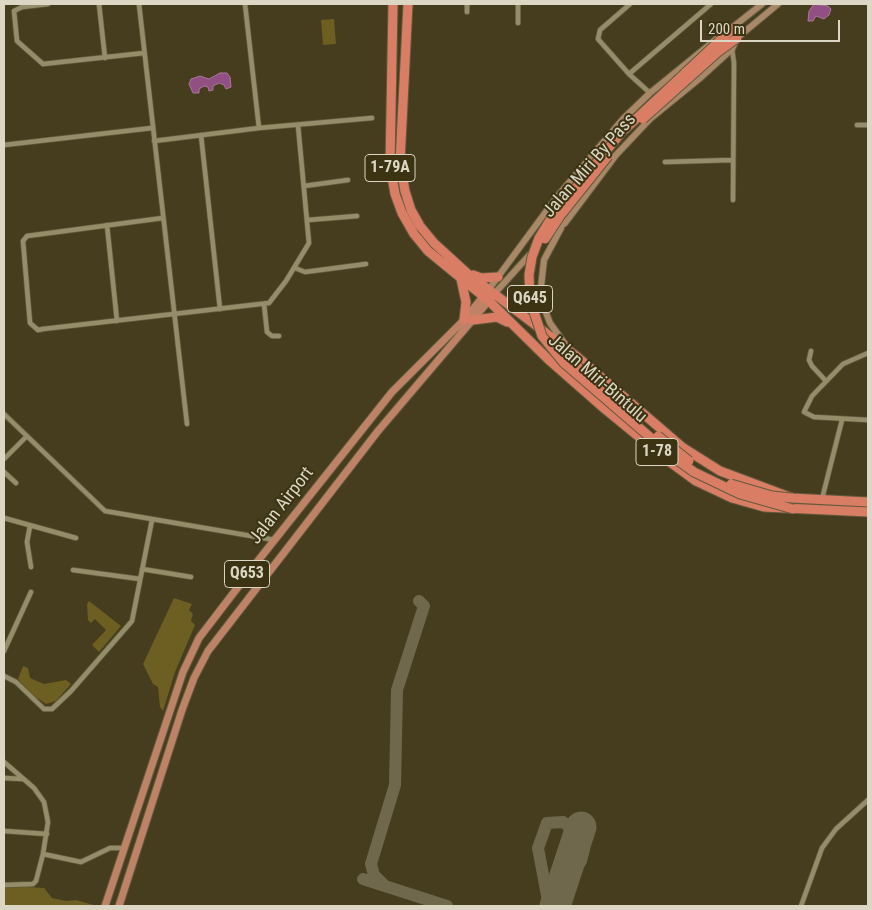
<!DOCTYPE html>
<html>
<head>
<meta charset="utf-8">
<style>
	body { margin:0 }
	#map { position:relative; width:872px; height:910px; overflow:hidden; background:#453d1d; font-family:"Roboto Condensed",sans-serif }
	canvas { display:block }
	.frame { position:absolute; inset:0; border:5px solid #dcd7c5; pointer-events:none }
	.scale { position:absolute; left:700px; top:20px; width:140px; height:22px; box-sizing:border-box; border:2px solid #dcd7c5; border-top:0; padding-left:6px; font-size:15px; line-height:18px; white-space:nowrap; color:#dcd7c5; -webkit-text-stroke:4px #3b3312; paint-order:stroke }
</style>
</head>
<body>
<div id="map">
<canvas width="872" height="910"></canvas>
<div class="frame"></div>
<div class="scale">200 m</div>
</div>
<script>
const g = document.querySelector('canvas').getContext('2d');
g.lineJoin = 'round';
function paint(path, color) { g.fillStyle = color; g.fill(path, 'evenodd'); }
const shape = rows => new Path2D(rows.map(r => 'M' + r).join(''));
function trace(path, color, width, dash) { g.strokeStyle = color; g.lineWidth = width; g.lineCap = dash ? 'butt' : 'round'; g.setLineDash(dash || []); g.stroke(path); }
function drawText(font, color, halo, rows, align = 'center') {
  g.font = font + ' "Roboto Condensed",sans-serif'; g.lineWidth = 4; g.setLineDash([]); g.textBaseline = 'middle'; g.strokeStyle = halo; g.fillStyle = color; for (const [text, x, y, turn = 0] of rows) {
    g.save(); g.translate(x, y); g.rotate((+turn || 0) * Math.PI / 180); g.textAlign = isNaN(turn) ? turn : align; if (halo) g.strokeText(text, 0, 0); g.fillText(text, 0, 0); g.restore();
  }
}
const green = shape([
	[334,19,336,44,323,45,321,20],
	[174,598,192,604,189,610,193,614,191,621,195,625,175,672,163,711,160,707,158,687,153,684,143,664],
	[89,601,121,626,99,652,92,645,106,630,95,619,91,623,88,620,87,604],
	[23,666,28,668,30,678,44,684,66,680,71,684,56,701,46,704,30,693,18,679],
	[12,886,44,888,52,898,66,901,76,900,97,906,4,906,4,887]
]);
const water = shape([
	[814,4,828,6,831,9,829,15,824,19,816,16,813,21,808,21,809,11,814,4],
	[220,73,227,73,230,77,231,87,226,89,224,85,219,83,213,86,213,90,209,91,208,87,204,86,199,89,199,93,193,93,189,84,191,79,200,76,209,79,220,73]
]);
const taxiway = shape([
	[363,879,447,906],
	[385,886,374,875,371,864,395,785,397,690,424,606,419,601],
	[549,906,538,848,547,823,563,822,579,834,583,843,584,849,581,861,575,871,565,876]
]);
const runway = shape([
	[555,906,581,827]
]);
const street = shape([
	[48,4,22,7,14,11,17,41,43,64,144,53],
	[99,4,105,58],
	[139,4,187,424],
	[245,4,259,128],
	[467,4,467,12],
	[518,4,518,23],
	[630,4,600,30,598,39,629,74,650,93],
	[732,49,734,63,733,200],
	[629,74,711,4],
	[857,125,868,125],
	[201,135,220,309],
	[154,141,259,128,372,118],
	[4,145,152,128],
	[665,162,732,160],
	[304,186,348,180],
	[163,218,27,236,23,241,30,323,38,330,43,329,269,303,286,281,309,243,298,125],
	[308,220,357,216],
	[107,225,117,321],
	[295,268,305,272,366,264],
	[264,304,267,332,272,336,279,336],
	[811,351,809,360,812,366,826,381],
	[868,353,843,364,812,396,804,412,814,417,868,420],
	[4,414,105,511,275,540],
	[4,459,27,436],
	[4,472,16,483],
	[822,499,842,420],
	[4,518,76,538],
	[30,526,27,542,31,567],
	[142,569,191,577],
	[73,570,140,579],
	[4,651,31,592],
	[4,676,16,682,44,709,52,709,71,691,132,621,152,520],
	[4,762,34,788,44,802,48,822,43,854],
	[4,778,22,779],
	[4,831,47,834],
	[4,885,33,884,36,881,43,854,81,862,110,848,124,848],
	[801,906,822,848,836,829,868,800]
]);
const secondary = shape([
	[728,31,762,4],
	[561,228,544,260,541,287,543,305,550,323,565,344],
	[551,233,565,223,616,155,650,119,699,79,732,49,737,38,778,4],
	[489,289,556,198,623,119,650,93,720,36],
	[495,293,533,251]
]);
const primary = shape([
	[105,906,183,672,199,638,261,557,392,392,464,320,486,293],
	[119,906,182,710,194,678,208,651,378,431,492,297]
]);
const highway = shape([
	[393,4,390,165,395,194,402,213,414,234,428,251,489,301,548,359,605,409,666,459,696,481,732,498,764,507,868,512],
	[408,4,400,162,405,191,411,210,420,226,434,243,468,274,575,355,682,447,720,471,792,498,868,502],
	[473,275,481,278,498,277],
	[461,279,466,302,464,320],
	[473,320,497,317,507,322]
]);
const highwayBridge = shape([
	[732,29,621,133,553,215,539,238,532,257,529,275,530,300,542,336,563,362,673,457,694,472,740,494,793,509],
	[643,119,719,51,737,38],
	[545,239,560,216,608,156],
	[571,361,639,420],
	[658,436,689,461],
	[731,484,772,496,792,498]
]);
const shields = [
	[390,168,50],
	[530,299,45],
	[657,452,42],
	[247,574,45]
];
const shieldNames = [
	["1-79A",390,168],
	["Q645",530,299],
	["1-78",657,452],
	["Q653",247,574]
];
const streetNames = [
	["Jalan Miri By Pass",590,166,-49],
	["Jalan Miri-Bintulu",597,379,41],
	["Jalan Airport",282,506,-52]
];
paint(green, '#6d5e21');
paint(water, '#924f84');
trace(water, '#a87898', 1);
trace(taxiway, '#6f684c', 12);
trace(runway, '#6f684c', 31);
trace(street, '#615a3d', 6);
trace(secondary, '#615a3d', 8);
trace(primary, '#615a3d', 9);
trace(highway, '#615a3d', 11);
trace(street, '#958d6a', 4.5);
trace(secondary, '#a98868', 6);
trace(primary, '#be8367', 7);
trace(highway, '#d97d65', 9);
trace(highwayBridge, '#615a3d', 11, []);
trace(highwayBridge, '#d97d65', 9);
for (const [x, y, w] of shields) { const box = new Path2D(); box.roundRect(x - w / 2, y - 13.5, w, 27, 4); g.fillStyle = '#3b3312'; g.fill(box); trace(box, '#dcd7c5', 1); }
drawText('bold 16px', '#dcd7c5', null, shieldNames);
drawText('18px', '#dcd7c5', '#3b3312', streetNames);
</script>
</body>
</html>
